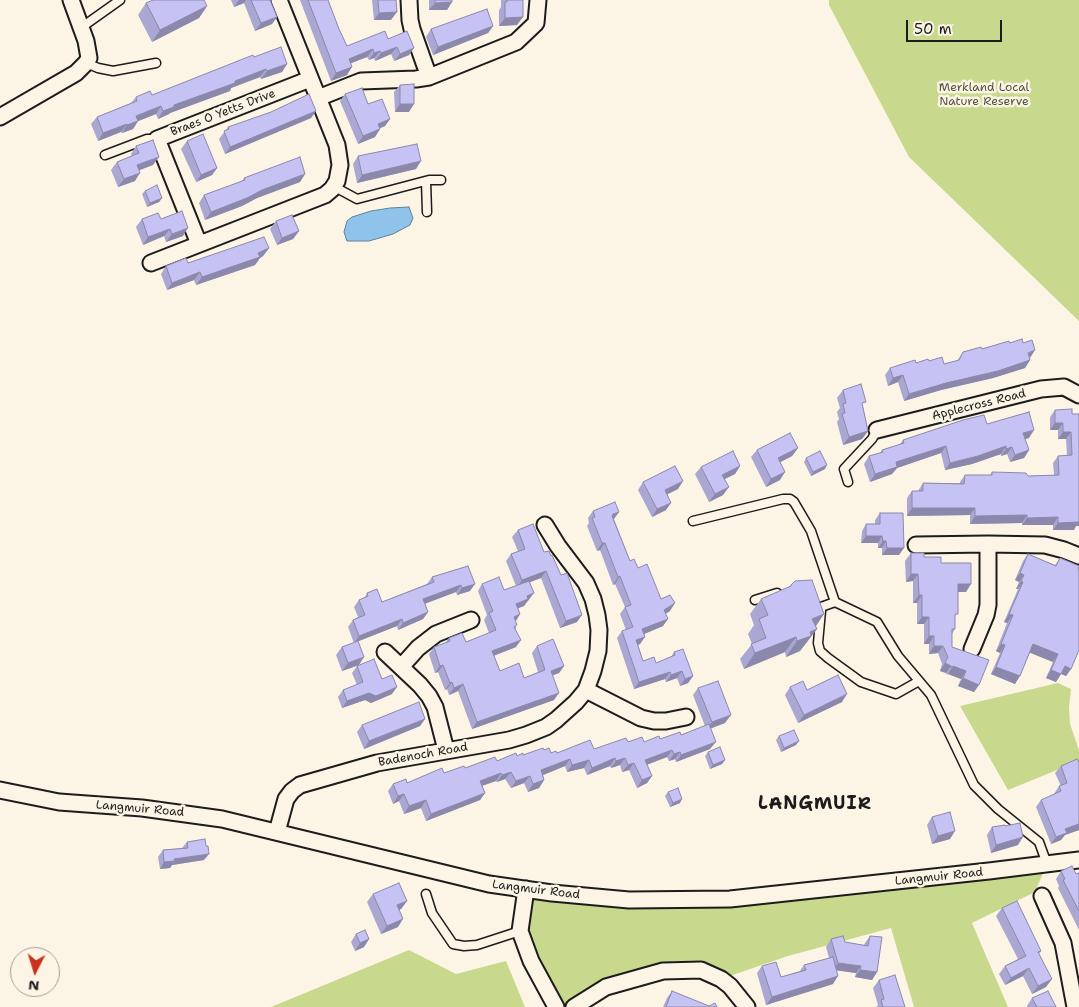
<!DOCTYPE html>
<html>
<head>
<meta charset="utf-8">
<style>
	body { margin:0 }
	#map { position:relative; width:1079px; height:1007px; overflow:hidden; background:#fcf5e5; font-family:"Shantell Sans",sans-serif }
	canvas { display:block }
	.north { position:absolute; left:10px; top:947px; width:50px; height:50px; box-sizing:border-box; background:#fcf5e5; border:1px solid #a29e95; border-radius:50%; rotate:185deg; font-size:14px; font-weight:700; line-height:20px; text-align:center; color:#1c1c1c }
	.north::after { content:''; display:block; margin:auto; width:18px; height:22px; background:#c8321e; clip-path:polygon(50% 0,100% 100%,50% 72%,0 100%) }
	.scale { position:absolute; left:906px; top:20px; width:96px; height:22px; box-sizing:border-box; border:2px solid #1c1c1c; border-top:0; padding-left:6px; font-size:15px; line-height:18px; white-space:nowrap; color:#1c1c1c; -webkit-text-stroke:4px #fcf5e5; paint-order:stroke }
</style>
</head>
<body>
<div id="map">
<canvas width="1079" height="1007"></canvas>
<div class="north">N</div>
<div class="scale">50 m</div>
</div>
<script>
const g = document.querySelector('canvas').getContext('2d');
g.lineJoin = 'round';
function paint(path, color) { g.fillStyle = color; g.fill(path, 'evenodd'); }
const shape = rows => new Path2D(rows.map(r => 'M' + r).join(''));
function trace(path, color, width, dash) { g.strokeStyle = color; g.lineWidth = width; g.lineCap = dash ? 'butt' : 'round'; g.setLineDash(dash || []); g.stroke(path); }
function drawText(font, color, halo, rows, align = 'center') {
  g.font = font + ' "Shantell Sans",sans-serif'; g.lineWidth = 5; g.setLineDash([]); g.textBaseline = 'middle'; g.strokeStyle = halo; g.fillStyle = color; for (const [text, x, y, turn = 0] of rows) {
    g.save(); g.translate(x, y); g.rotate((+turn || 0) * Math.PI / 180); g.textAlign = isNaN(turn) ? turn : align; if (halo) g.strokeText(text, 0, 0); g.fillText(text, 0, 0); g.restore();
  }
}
const green = shape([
	[829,0,1079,0,1079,321,909,157,829,5],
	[1058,683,1071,689,1069,708,1070,724,1079,750,1079,761,1008,790,960,706],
	[1047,864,1035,892,972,923,1008,1007,914,1007,891,928,788,956,721,979,663,971,574,1007,556,1007,531,961,524,898,526,889,695,900],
	[409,950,456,974,506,961,525,1007,271,1007]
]);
const water = shape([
	[409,207,413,218,410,225,393,234,369,241,347,241,344,232,347,221,352,217,371,211,390,208,409,207]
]);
const service = shape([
	[82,27,120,0],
	[86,63,98,68,113,71,156,63],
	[105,155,147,139,157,139],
	[426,181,427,212],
	[333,186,357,199,429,180,441,180],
	[848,482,844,469,872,439,877,430],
	[693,521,783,499,790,499,794,502,811,531,835,602],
	[755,600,777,593],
	[821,607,835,602,877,622,898,656,931,695,974,785,998,809,1039,842,1047,864],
	[821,611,818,643,820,651,828,658,861,682,896,694,919,681],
	[426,894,432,913,453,944,464,946,477,945,520,931]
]);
const minor = shape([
	[409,0,410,20,412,29,429,77],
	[318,98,361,81,416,79,429,77,516,42,536,23,538,0],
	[0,117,76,73,86,63,89,58,86,41,71,0],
	[199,244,157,139,310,79],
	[151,263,325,195,332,189,337,181,340,165,337,145,279,0],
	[877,430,1041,389,1064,387,1079,395],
	[916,545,988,544,1045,545,1064,550,1079,556],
	[972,649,986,615,988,605,988,544],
	[385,652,420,685,429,696,435,707,446,750],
	[401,667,418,648,436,634,471,620],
	[586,690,641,718,654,721,666,721,686,717],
	[0,790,59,802,142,808,222,819,489,884,552,893,629,900,730,899,989,871,1079,860],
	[277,832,286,799,292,791,300,785,377,763,509,740,526,735,546,727,556,720,576,702,586,690,593,671,598,651,599,630,597,615,593,599,586,583,558,546,545,525],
	[526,889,520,931,531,961,556,1007],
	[1042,896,1063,943,1075,1007],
	[574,1007,606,987,663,971,701,970,721,979,730,986,747,1007]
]);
const wall = shape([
	[231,0,270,0,277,17,272,24,255,31,244,3,234,7],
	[300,0,328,0,339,29,347,46,388,39,409,55,394,61,391,54,375,61,374,58,369,60,367,57,351,63,347,75,331,81],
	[372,0,396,0,391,20,374,20],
	[429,0,452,0,447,10,429,10],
	[501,0,523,0,517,25,499,26,499,10,501,7],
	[146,3,207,6,199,18,152,42,138,15],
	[493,26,488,33,433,55,426,37,431,29],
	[254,57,287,64,282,72,261,79,260,77,231,88,230,91,170,113,169,114,158,119,156,114,138,121,133,129,122,133,121,132,98,141,91,124,97,117,131,103,136,97,152,95],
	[400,85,409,112,395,112,394,92],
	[345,94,368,104,390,119,385,126,380,128,375,137,358,144,340,101],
	[316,111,311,118,225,154,219,139,228,127],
	[187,141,217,168,212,175,196,182,181,149],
	[136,146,153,165,139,170,135,181,118,187,111,170,117,162,132,156,131,154],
	[358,156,416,169,357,183,353,164],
	[305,174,300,182,257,198,242,206,205,220,199,203,204,195,242,181,244,178],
	[145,191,162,198,159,202,147,207,142,194],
	[142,219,161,219,183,236,166,242,164,236,143,245,136,227],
	[276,221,299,231,293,239,277,245,270,229],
	[269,248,263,256,260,258,255,265,196,285,194,280,167,290,161,274,166,266,188,263],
	[1010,343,1030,358,1030,360,1025,368,993,378,941,390,904,401,898,382,888,386,885,375,890,368,929,361,944,364,957,361,963,352],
	[843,390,863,407,868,431,862,439,843,445,837,422,839,419,837,412,840,408,837,398],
	[1055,410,1072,414,1079,414,1079,526,1076,526,1074,530,1053,530,1053,525,1022,525,1022,523,970,524,970,515,907,516,907,498,912,491,918,491,923,483,960,483,960,482,965,475,990,475,992,472,1028,476,1054,475,1053,463,1058,456,1067,455,1066,439,1058,439,1058,430,1050,430,1050,417],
	[1029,438,1025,439,1029,450,1024,458,1010,462,1007,454,1001,456,1001,454,972,464,945,470,941,453,897,468,892,474,870,482,864,464,869,456,880,453,882,450,900,444,903,440],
	[798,448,792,456,780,462,780,480,766,487,751,457,757,450],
	[806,458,825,469,811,476,804,462],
	[740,466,735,474,724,479,723,495,709,502,695,474,701,467],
	[643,482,678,489,667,494,666,510,652,517,638,490],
	[593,511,614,519,630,561,638,568,670,611,665,614,663,626,644,634,640,644,638,645,643,661,656,663,671,657,674,652,693,676,688,683,680,686,677,678,666,682,665,679,634,689,617,638,622,631,626,630,620,614,625,607,615,584,613,585,600,550,597,551,587,526,589,523,588,518],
	[880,513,899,555,882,555,882,548,878,548,878,543,861,543,862,531,866,524,875,524,875,520],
	[518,530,544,552,577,622,560,628,541,578,529,582,529,600,527,601,524,606,518,608,520,614,516,621,516,647,494,656,500,671,524,678,538,672,532,653,537,646,564,666,559,673,552,675,554,700,472,729,458,691,449,695,447,689,445,690,438,672,435,673,429,654,434,647,445,643,449,638,466,642,489,633,484,620,487,615,478,591,482,584,504,590,516,586,506,561,511,554,518,551,512,537],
	[911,553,941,563,966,592,958,592,955,618,955,629,952,634,952,647,989,660,974,692,958,686,961,679,948,674,947,675,946,673,940,671,942,664,938,653,929,654,929,644,924,644,924,624,917,624,917,603,913,603,913,581,906,582,905,561],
	[1028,554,1055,565,1060,558,1078,570,1071,669,1066,676,1061,674,1056,682,1046,678,1053,662,1030,652,1015,684,991,674,1000,653,996,651,1007,623,1004,622,1018,589,1016,589,1019,582,1015,580,1023,561],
	[468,566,470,591,457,595,456,592,425,604,428,612,423,619,398,630,397,626,358,641,359,665,342,671,336,655,342,647,354,643,348,627,353,620,358,617,354,607,359,600,365,597,367,593,382,602,427,584,432,577],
	[791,585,817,629,800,651,786,657,785,652,744,669,740,659,752,644,748,634,754,625,750,614,761,599,789,587],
	[357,666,382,679,392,694,371,703,365,700,342,708,338,697,343,690,357,685,352,673],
	[790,687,807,690,842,702,798,723,785,695],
	[698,688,725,723,710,728,710,749,676,762,675,759,669,761,667,757,647,765,652,776,647,783,637,788,629,770,622,772,620,765,611,768,610,766,587,775,584,768,567,772,565,766,543,775,544,780,539,788,528,792,524,783,511,788,505,779,497,782,496,781,482,786,485,793,480,800,426,821,421,808,404,814,399,801,393,804,388,791,393,784,407,783,444,773,544,750,551,753,594,749,628,742,644,742,681,735,705,726,693,695],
	[425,719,420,726,364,749,357,732,362,725],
	[779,736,796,745,781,752,776,740],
	[708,752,725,760,722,764,710,769,705,756],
	[1079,763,1079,830,1065,835,1061,840,1051,844,1036,807,1041,800,1054,794,1059,786,1061,786,1055,773,1061,766],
	[668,792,680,803,670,807,665,796],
	[932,817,950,839,932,844,927,825],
	[1005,826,1018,845,991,853,987,835,992,827],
	[187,842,206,846,204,860,172,865,170,868,160,869,158,857,163,850,182,848],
	[1061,871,1076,874,1079,872,1079,930,1058,888,1059,886,1056,879],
	[373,894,407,901,401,909,399,910,398,927,381,934,367,902],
	[1002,908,1041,951,1039,954,1046,987,1032,994,1023,976,1005,985,999,974,1005,966,1018,959,996,916],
	[356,934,369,939,364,947,355,951,351,942],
	[870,936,877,972,872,980,855,977,856,973,837,970,833,984,766,1005,757,973,762,966,781,977,800,971,804,965,829,958,826,947,831,939,845,942,864,945,865,943],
	[879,980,905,1007,876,1007,878,1005,873,988],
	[672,991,709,1006,717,1007,663,1007,667,998],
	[1032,998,1056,1007,1027,1007,1027,1006]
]);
const shadedWall = shape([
	[239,0,246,0,244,3,234,7],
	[452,2,447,10,429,10,435,3],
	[207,6,199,18,152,42,160,30],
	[397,12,391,20,374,20,379,13],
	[277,17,272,24,255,31,261,23],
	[523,17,517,25,499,26,505,18],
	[493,26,488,33,433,55,438,47],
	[397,47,391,54,375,61,381,53],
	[414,48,409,55,394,61,400,54],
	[373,49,367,57,344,66,349,59],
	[380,51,374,58,369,60,374,53],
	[287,64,282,72,261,79,267,71],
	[352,67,347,75,331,81,336,73],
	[266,69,260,77,231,88,230,91,170,113,169,114,158,119,163,111,174,105],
	[400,104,414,104,409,112,395,112],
	[161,106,156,114,131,124,136,116],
	[316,111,311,118,225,154,230,147],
	[390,119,385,126,373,131,378,124],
	[138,121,133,129,122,133,127,125],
	[127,124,121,132,98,141,103,133],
	[380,129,375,137,358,144,363,136],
	[159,157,153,165,132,173,137,165],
	[421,161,416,169,357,183,362,175],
	[217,168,212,175,196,182,201,175],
	[140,173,135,181,118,187,124,179],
	[305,174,300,182,257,198,242,206,205,220,211,212,262,190],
	[162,198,159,202,147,207,150,203],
	[188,228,183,236,166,242,172,234],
	[170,229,164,236,143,245,148,237],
	[299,231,293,239,277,245,282,238],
	[269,248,263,256,260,258,255,265,196,285,202,277],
	[200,272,194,280,167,290,172,283],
	[1035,350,1030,358,1028,353],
	[1030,360,1025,368,993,378,941,390,904,401,909,394,946,383],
	[903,375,898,382,888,386,893,378],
	[1055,423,1063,423,1058,430,1050,430],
	[1034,430,1029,438,1018,441,1023,433],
	[868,431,862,439,843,445,849,437],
	[1063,432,1071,432,1066,439,1058,439],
	[946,446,941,453,897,468,892,474,870,482,875,474,896,462],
	[1006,446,1001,454,972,464,945,470,950,463],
	[1012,447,1007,454,1001,456,1006,449],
	[798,448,792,456,773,466,778,458],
	[1029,450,1024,458,1010,462,1015,455],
	[827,465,825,469,811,476,813,472],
	[740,466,735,474,717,483,722,475],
	[785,472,780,480,766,487,771,479],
	[683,481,678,489,660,498,665,490],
	[729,487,723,495,709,502,715,494],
	[671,503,666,510,652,517,657,509],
	[912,508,975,508,970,515,907,516],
	[619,512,614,519,608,522,613,514],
	[1027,515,1022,523,970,524,975,516],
	[1058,517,1053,525,1022,525,1027,518],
	[1079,520,1079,526,1076,526,1074,530,1053,530,1058,523],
	[866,536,882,536,878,543,861,543],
	[883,541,886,541,882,548,878,548],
	[602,543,605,543,600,550,597,551],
	[887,548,904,548,899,555,882,555],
	[546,571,541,578,517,587,522,580],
	[1020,573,1024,575,1019,582,1015,580],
	[911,574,918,574,913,581,906,582],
	[620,576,615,584,613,585,618,577],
	[1021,581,1023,582,1018,589,1016,589],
	[475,584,470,591,457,595,462,588],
	[958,584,971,584,966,592,953,592],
	[461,585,456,592,418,606,423,599],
	[534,593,524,606,511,611,516,604,527,596],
	[919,595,922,595,917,603,913,603],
	[675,603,670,611,659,618,664,610],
	[428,612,423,619,398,630,403,623],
	[520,614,515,622,514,617],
	[824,614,814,629,812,619],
	[1009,614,1013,615,1007,623,1004,622],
	[582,615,577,622,560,628,566,621],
	[922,617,929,617,924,624,917,624],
	[402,619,397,626,354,643,359,636],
	[668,619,663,626,637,637,642,629],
	[817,629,800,651,786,657,797,641,810,632],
	[929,636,934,636,929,644,924,644],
	[645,637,640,644,631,648,636,640],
	[796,637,785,652,744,669,755,653],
	[521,640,516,647,487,658,492,651],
	[1001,644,1005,645,1000,653,996,651],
	[1033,644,1058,654,1053,662,1028,652],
	[934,646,943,646,938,653,929,654],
	[364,657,359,665,342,671,348,663],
	[945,663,951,666,946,673,940,671],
	[443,665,438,672,435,673,440,666],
	[564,666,559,673,546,678,551,671],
	[953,666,966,671,961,679,948,674],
	[1065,666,1071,669,1066,676,1059,673],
	[996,667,1020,676,1015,684,991,674],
	[1051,670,1061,674,1056,682,1046,678],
	[682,671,677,678,666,682,671,675],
	[670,672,665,679,634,689,639,682],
	[693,676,688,683,680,686,685,679],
	[963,678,979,685,974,692,958,686],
	[452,682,447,689,445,690,450,683],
	[463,684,458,691,449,695,454,688],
	[397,687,392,694,371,703,365,700,342,708,347,701,369,693],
	[559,693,554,700,472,729,477,722],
	[847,694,842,702,798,723,804,715],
	[731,715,725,723,707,730,712,722],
	[425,719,420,726,364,749,369,741],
	[799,741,796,745,781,752,784,748],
	[716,742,710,749,676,762,681,755],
	[672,750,667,757,640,767,645,760],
	[680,752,675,759,669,761,674,754],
	[615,758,610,766,587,775,592,768],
	[625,758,620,765,611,768,616,761],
	[570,759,565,766,536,778,541,770],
	[589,760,584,768,567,772,572,765],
	[725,760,722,764,710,769,713,765],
	[634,763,629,770,622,772,628,765],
	[511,772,505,779,497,782,502,775],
	[501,773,496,781,475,788,480,781],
	[530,776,524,783,511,788,516,781],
	[652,776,647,783,637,788,642,780],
	[544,780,539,788,528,792,533,784],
	[485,793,480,800,426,821,431,814],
	[404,794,399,801,393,804,398,796],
	[682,799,680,803,670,807,673,803],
	[426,800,421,808,404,814,409,806],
	[1079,824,1079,830,1065,835,1061,840,1051,844,1056,837,1065,829],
	[955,831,950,839,932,844,938,836],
	[1023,837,1018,845,991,853,996,845],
	[209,854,204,860,172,865,170,868,160,869,164,862,174,859],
	[407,901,401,909,392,913,397,905],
	[403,919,398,927,381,934,387,926],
	[369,939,364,947,355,951,360,943],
	[838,963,861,966,856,973,833,970],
	[1029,968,1023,976,1005,985,1011,978],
	[860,970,877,972,872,980,855,977],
	[838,976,833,984,766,1005,772,997],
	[1052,979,1046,987,1032,994,1038,986]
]);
const building = shape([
	[153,0,204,0,207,6,160,30,146,3,153,0],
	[251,0,270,0,277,17,261,23,251,0],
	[308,0,328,0,339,29,347,46,385,31,388,39,407,31,414,48,400,54,397,47,381,53,380,51,374,53,373,49,349,59,352,67,336,73,308,0],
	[378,0,396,0,397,12,379,13,378,0],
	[435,0,452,0,452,2,435,3,435,0],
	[507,0,523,0,523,17,505,18,505,2,507,2,507,0],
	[487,9,493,26,438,47,431,29,487,9],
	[281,47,287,64,267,71,266,69,235,81,235,83,174,105,174,107,163,111,161,106,136,116,138,121,127,125,127,124,103,133,97,117,137,101,136,97,150,91,152,95,253,55,254,57,281,47],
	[414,84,414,104,400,104,400,85,414,84],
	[362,88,368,104,382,99,390,119,378,124,380,129,363,136,345,94,362,88],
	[309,94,316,111,230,147,224,131,229,129,228,127,271,112,309,94],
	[203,134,217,168,201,175,187,141,203,134],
	[153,140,159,157,137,165,140,173,124,179,117,162,139,153,136,146,153,140],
	[417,144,421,161,362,175,358,156,417,144],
	[300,157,305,174,262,190,247,198,211,212,204,195,245,180,244,178,300,157],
	[157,185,162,198,150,203,145,191,157,185],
	[182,211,188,228,172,234,170,229,148,237,142,219,158,213,161,219,182,211],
	[292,215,299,231,282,238,276,221,292,215],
	[264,237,269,248,258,253,260,257,202,277,200,272,172,283,166,266,186,258,188,263,264,237],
	[1022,339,1023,343,1032,340,1035,350,1028,353,1030,360,998,371,946,383,909,394,903,375,893,378,890,368,915,360,916,363,928,359,929,361,942,357,944,364,959,360,963,352,981,347,982,349,1009,341,1010,343,1022,339],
	[861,384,866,402,862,403,868,431,849,437,842,414,845,413,843,404,846,403,843,390,861,384],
	[1072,409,1072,414,1079,414,1079,522,1058,523,1058,517,1027,518,1027,515,975,516,975,508,912,508,912,491,923,491,923,483,964,484,965,475,992,475,992,472,1026,473,1028,476,1059,475,1058,456,1072,455,1071,432,1063,432,1063,423,1055,423,1055,410,1072,409],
	[1029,412,1034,430,1023,433,1029,450,1015,455,1012,447,1006,449,1006,446,978,456,950,463,946,446,896,462,897,467,875,474,869,456,883,452,882,450,904,443,903,440,963,420,984,415,987,424,1029,412],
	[790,433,798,448,778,458,785,472,771,479,757,450,790,433],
	[733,451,740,466,722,475,729,487,715,494,701,467,733,451],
	[820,451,827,465,813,472,806,458,820,451],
	[675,466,683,481,665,490,671,503,657,509,643,482,675,466],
	[615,502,619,512,613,514,612,516,630,561,634,559,638,568,647,564,661,599,670,595,675,603,664,610,668,619,642,629,645,637,636,640,643,661,654,657,656,663,675,655,674,652,683,649,693,676,685,679,682,671,671,675,670,672,639,682,622,631,633,627,625,607,631,605,620,576,618,577,605,543,602,543,592,518,595,517,593,511,615,502],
	[880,513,903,513,904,548,887,548,886,541,883,541,882,536,866,536,866,524,880,524,880,513],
	[533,524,544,552,549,551,551,556,552,555,561,575,567,573,582,615,566,621,546,571,522,580,511,554,525,549,518,530,533,524],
	[911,553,924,553,924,557,941,557,941,563,971,563,971,584,958,584,958,614,955,614,955,629,952,629,952,647,989,660,979,685,963,678,966,671,953,666,952,668,951,666,945,663,948,657,943,646,934,646,934,636,929,636,929,617,922,617,922,595,919,595,918,574,911,574,911,553],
	[1028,554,1056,566,1060,558,1079,566,1078,570,1079,570,1079,650,1071,669,1065,666,1061,674,1051,670,1058,654,1033,644,1020,676,996,667,1005,645,1001,644,1013,615,1009,614,1023,582,1021,581,1024,575,1020,573,1028,554],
	[468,566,475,584,462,588,461,585,423,599,428,612,403,623,402,619,359,636,353,620,365,615,359,600,368,596,367,593,377,589,382,602,434,582,432,577,468,566],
	[499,577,504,590,529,581,534,593,527,596,528,599,516,604,520,614,514,617,517,625,514,627,521,640,492,651,500,671,519,663,524,678,545,670,537,646,553,639,564,666,551,671,559,693,477,722,463,684,454,688,452,682,450,683,443,665,440,666,434,647,450,641,449,638,462,633,466,642,496,630,489,613,493,611,482,584,499,577],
	[812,580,824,614,812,619,817,629,810,632,811,636,797,641,796,637,755,653,751,644,766,638,759,619,768,615,761,599,791,586,791,585,795,581,812,580],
	[358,641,364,657,348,663,342,647,358,641],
	[374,659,382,679,392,675,397,687,376,696,369,693,347,701,343,690,363,682,357,666,374,659],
	[838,675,847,694,804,715,790,687,803,681,807,690,838,675],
	[718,681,731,715,712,722,698,688,718,681],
	[419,702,425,719,369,741,362,725,419,702],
	[709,724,716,742,681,755,680,752,674,754,672,750,645,760,652,776,642,780,634,763,628,765,625,758,616,761,615,758,592,768,589,760,572,765,570,759,541,770,544,780,533,784,530,776,516,781,511,772,502,775,501,773,480,781,485,793,431,814,426,800,409,806,404,794,398,796,393,784,406,779,407,783,442,768,444,773,464,766,465,768,495,757,497,761,516,753,517,756,523,753,523,755,543,748,544,750,549,748,551,753,556,751,557,753,590,740,594,749,626,738,628,742,642,737,644,742,659,736,660,739,680,732,681,735,709,724],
	[794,730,799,741,784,748,779,736,794,730],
	[720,747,725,760,713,765,708,752,720,747],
	[1077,759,1079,763,1079,824,1065,829,1067,833,1056,837,1041,800,1061,791,1059,786,1067,783,1061,766,1077,759],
	[678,788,682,799,673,803,668,792,678,788],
	[950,812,955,831,938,836,932,817,950,812],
	[1020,823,1023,837,996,845,992,827,1005,825,1005,826,1020,823],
	[205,839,206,846,208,846,209,854,174,859,175,861,164,862,163,850,188,848,187,842,205,839],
	[1072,866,1076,874,1079,873,1079,911,1063,880,1065,879,1061,871,1072,866],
	[399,883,407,901,397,905,403,919,387,926,373,894,399,883],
	[1017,901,1041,951,1038,952,1052,979,1038,986,1029,968,1011,978,1005,966,1026,956,1002,908,1017,901],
	[365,930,369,939,360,943,356,934,365,930],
	[843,936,845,942,868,946,870,936,882,937,877,972,860,970,861,966,838,963,831,939,843,936],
	[833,957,838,976,772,997,762,966,776,962,781,977,806,970,804,965,833,957],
	[895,975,905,1007,883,1007,881,1000,884,999,879,980,895,975],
	[672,991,709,1006,715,1003,717,1007,666,1007,672,991],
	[1048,991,1056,1007,1037,1007,1032,998,1048,991]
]);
const parkNames = [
	["Merkland Local",984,88],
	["Nature Reserve",984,102]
];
const streetNames = [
	["Braes O Yetts Drive",223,113,-21],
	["Applecross Road",979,405,-14],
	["Badenoch Road",423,755,-10],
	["Langmuir Road",140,809,5],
	["Langmuir Road",939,877,-6],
	["Langmuir Road",536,890,7]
];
const districtNames = [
	["LANGMUIR",815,804]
];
paint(green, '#c8d98e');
paint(water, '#8fc3ec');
trace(water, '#618099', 1);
trace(service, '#1c1c1c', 11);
trace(minor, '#1c1c1c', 19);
trace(service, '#fcf5e5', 8);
trace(minor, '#fcf5e5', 15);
paint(wall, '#aaa7d2');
paint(shadedWall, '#8b88ab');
paint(building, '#c6c2f4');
trace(building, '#8b88ab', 1);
drawText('12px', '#50553e', '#fcf5e5', parkNames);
drawText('12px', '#1c1c1c', '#fcf5e5', streetNames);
g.letterSpacing = '1px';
drawText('bold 18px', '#1c1c1c', '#fcf5e5', districtNames);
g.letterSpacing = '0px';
</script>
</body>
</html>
